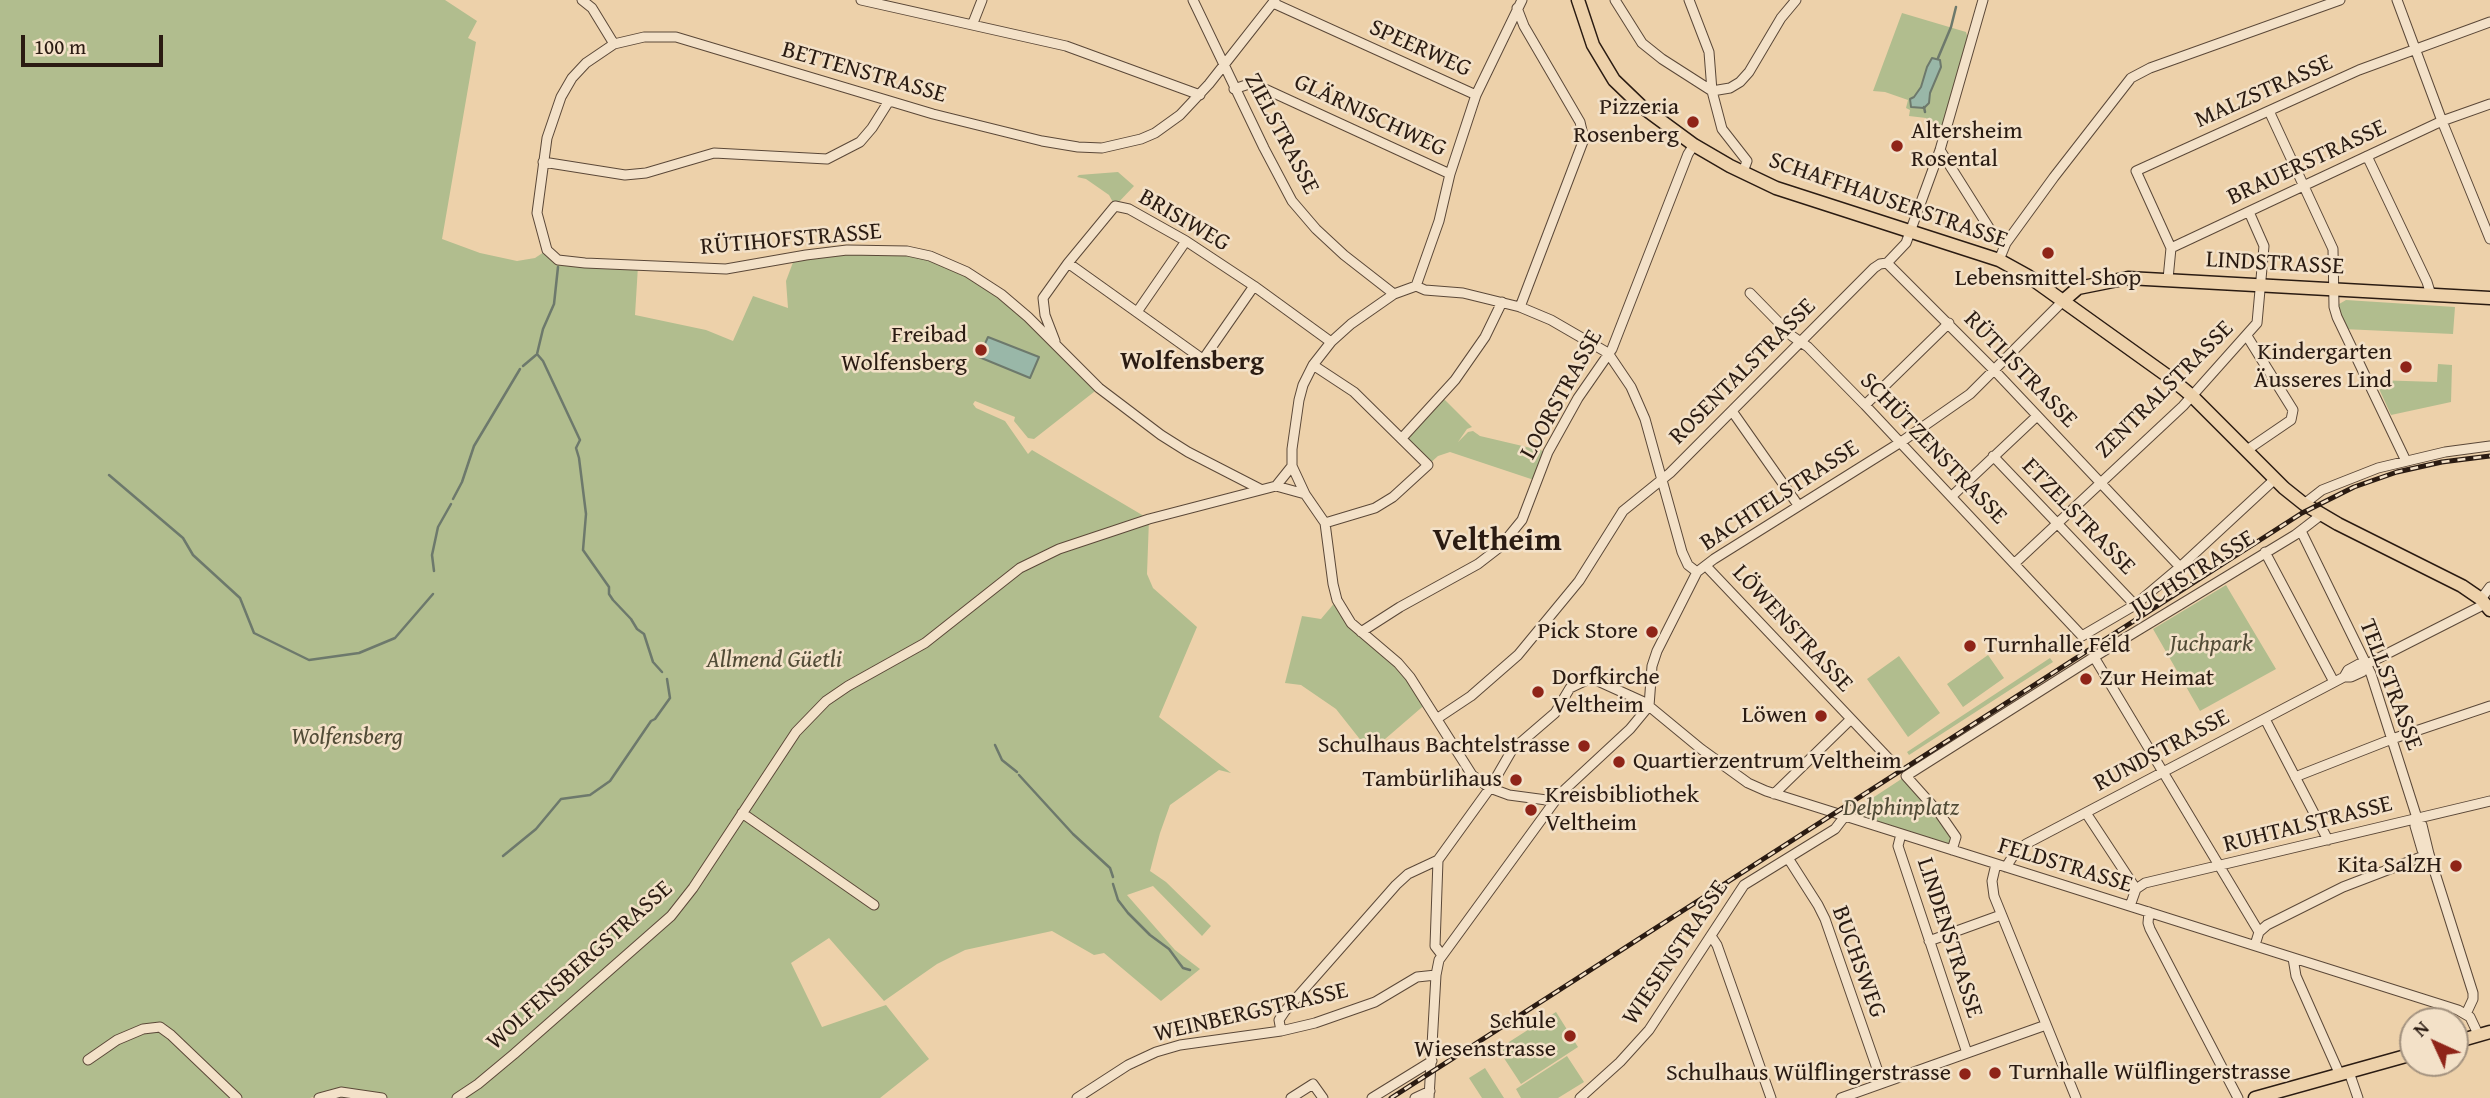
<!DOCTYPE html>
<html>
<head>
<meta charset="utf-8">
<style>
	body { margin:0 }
	#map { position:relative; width:2490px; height:1098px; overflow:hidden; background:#edd1aa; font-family:"Gentium Book Plus",serif }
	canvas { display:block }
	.north { position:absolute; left:2399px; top:1007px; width:70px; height:70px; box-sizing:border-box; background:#f3e1c8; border:2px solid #a3927f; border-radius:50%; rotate:315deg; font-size:19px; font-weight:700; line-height:28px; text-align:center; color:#2a1b12 }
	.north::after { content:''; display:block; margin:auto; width:24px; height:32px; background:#8f2418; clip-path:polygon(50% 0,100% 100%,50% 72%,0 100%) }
	.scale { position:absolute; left:21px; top:35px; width:142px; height:32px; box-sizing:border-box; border:4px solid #2a1b12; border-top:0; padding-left:9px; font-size:21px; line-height:24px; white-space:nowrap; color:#2a1b12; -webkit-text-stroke:5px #f3e1c8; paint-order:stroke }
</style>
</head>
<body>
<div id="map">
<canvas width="2490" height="1098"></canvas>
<div class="north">N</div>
<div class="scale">100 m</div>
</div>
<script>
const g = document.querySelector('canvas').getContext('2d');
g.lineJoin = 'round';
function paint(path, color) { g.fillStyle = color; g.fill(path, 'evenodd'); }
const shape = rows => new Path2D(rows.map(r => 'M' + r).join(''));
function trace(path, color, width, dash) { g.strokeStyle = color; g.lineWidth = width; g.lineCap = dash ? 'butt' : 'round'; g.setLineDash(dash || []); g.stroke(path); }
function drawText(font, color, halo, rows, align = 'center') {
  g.font = font + ' "Gentium Book Plus",serif'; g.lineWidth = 5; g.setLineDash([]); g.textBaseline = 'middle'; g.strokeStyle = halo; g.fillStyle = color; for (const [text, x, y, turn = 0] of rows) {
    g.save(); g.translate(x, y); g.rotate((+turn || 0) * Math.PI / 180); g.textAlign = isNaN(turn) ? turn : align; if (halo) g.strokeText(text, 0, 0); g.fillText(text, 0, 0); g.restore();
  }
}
const green = shape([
	[0,0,445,0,477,21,468,38,476,42,442,239,480,253,517,261,535,258,547,250,558,260,638,266,635,315,706,330,733,341,753,296,788,308,786,281,795,257,847,250,930,256,1001,294,1099,388,1034,439,1028,438,1014,421,1015,417,975,401,973,404,976,408,1005,421,1028,454,1032,450,1149,519,1147,574,1153,588,1197,627,1159,717,1231,773,1219,770,1170,805,1160,833,1150,871,1166,882,1211,926,1202,936,1153,886,1127,895,1175,950,1200,969,1161,1001,1104,953,1094,955,1052,931,965,950,937,964,884,1001,829,938,791,963,822,1027,886,1005,929,1059,880,1098,341,1098,338,1090,310,1098,0,1098],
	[1902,13,1966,32,1968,39,1944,123,1939,129,1932,127,1926,118,1909,116,1910,110,1906,108,1908,100,1885,92,1873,91],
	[1118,172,1134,186,1115,206,1109,195,1086,179,1077,177,1079,175],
	[2346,300,2455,307,2453,334,2343,329,2334,307],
	[2438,364,2452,365,2451,402,2391,415,2375,380,2437,382],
	[1443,398,1472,427,1467,429,1458,442,1468,432,1473,431,1480,436,1548,452,1537,481,1450,452,1438,456,1428,465,1402,438],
	[2226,585,2276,669,2200,711,2153,629],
	[1337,600,1351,623,1398,663,1428,702,1370,752,1336,709,1301,685,1285,683,1302,616,1321,619],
	[1988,655,2004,678,1963,707,1947,684],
	[1899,656,1940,713,1908,737,1867,679],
	[2050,658,2053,662,1909,755,1907,752],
	[1906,776,1956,837,1952,850,1845,816],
	[1556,1012,1578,1047,1521,1084,1498,1049],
	[1567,1056,1584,1082,1558,1098,1521,1098,1516,1089],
	[1485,1068,1504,1098,1482,1098,1469,1078]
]);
const water = shape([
	[1932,58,1940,60,1941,67,1930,93,1929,103,1924,108,1911,107,1910,99,1914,97,1921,87,1927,67,1932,58],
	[988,337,1039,357,1030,378,979,357,988,337]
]);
const stream = shape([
	[1938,58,1951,27,1956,7],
	[1924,107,1925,112],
	[558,267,554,304,543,329,537,354,543,361,580,440,576,448,579,458,586,514,583,550,609,587,609,594,613,600,631,619,637,629,644,634,653,662,662,672],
	[523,366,536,355],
	[109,475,183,538,193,555,240,598,254,633,309,660,359,653,395,638,433,594],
	[453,499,462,482,474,446,520,369],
	[434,571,432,555,438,527,451,504],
	[995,745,1002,760,1017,772],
	[1019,775,1073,834,1110,868,1113,877],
	[503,856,536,829,561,799,590,795,610,781,651,721,655,719,670,698,667,679],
	[1113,884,1118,900,1128,913,1150,935,1169,949,1183,968,1190,970]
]);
const minor = shape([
	[582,0,592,8,614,44],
	[861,0,1066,46,1200,95],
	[1193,0,1264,148,1292,201,1316,229,1344,255,1394,294],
	[1615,0,1642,43,1662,59,1712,91,1730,88,1740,82,1749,72,1781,18,1796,0],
	[1689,0,1709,52,1712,91,1722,129,1747,161,1743,172],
	[2397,0,2442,121,2490,239],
	[1273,3,1476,95],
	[1517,8,1524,26,1580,122,1584,139,1520,307],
	[973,23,982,0],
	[1234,89,1252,83,1450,174],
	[2269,111,2333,249,2334,307,2337,317,2406,461],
	[1940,150,1991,231],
	[2367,156,2427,282,2431,295],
	[543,162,625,175,646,173,714,153,827,159,860,142,872,128,889,101],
	[2171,248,2136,171,2359,70,2490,22],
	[1999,260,2006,243,2054,177,2131,78,2150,68,2340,0],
	[1068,263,1201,358,1204,358,1254,286],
	[1887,263,1995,371,2180,567],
	[2168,279,2171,248,2442,121,2490,104],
	[1416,286,1425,290,1463,293,1520,307,1551,320,1608,353,1631,387,1645,419,1682,552,1688,565,1697,572],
	[1750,293,1792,336,1808,347,1865,405,2082,636,2135,605,2180,567,2275,479],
	[1137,312,1186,241],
	[1055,341,1045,315,1043,298,1068,263,1115,206,1129,209,1186,241,1254,286,1331,342],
	[1313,365,1354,392,1428,465,1393,497,1375,508,1325,523],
	[1865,405,1949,323],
	[1732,411,1798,505],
	[1402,438,1455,380,1485,337,1502,302],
	[2247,450,2291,420,2293,410,2247,336],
	[1993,456,2135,605],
	[1292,466,1305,494],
	[1276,486,1305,494,1325,523,1333,584,1337,600,1351,623,1398,663,1410,677,1472,775,1490,788,1509,795,1554,801],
	[1260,489,1188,452,1161,435,1099,388,1028,317,1001,294,967,272,930,256,907,251,847,250,806,255,726,269,585,263,558,260,547,250,537,213,547,138,561,97,572,78,586,63,614,44,644,37,676,37,933,114,1042,141,1078,147,1102,148,1141,139,1155,133,1180,115,1209,84,1275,0],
	[1952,496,2037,416],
	[2304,504,2322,490,2378,468,2445,452,2490,446],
	[2301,531,2371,674,2417,818,2422,825,2429,854,2473,993,2473,999,2466,1014],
	[2265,552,2334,682],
	[2015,563,2183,406,2257,323,2264,246,2249,212],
	[1706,566,1890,760],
	[2481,599,2490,587],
	[1361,632,1400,607,1478,564,1500,547,1522,520,1548,452,1578,398,1612,349,1688,154,1694,145],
	[2094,657,2259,932,2255,945],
	[2344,677,2351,677,2362,672,2367,664],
	[1438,718,1471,696,1518,655,1579,581,1623,511,1670,473,1874,268,1880,264,1887,263,1906,243,1940,150,1983,0],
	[2265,719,2328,840],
	[2295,777,2392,739,2490,706],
	[1774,794,1851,719],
	[742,813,874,905],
	[2086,813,2136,889,2130,906],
	[2417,818,2415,826,2422,850,2429,854],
	[1901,834,1898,846,1967,1053],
	[1952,850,1956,837,1940,814,1906,776,2094,657,2295,535,2321,515],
	[1788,858,1818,905,1825,919,1882,1083],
	[1438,860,1435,946,1442,955],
	[1996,864,1992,881,1994,896,2076,1098],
	[2006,867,2013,856,2026,844,2344,677,2348,670,2359,664,2367,664,2485,604],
	[2136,889,2145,883,2490,801],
	[2149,912,2148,923,2150,929,2238,1098],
	[2259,932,2267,925,2343,887,2429,854],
	[1711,936,1717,945,1771,1098],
	[1929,941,2001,915],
	[2293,958,2296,976,2340,1075],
	[1281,1031,1279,1020,1285,1011,1396,885,1408,874,1438,860,1490,788,1512,750,1555,713,1570,688,1591,678,1644,702,1701,749,1748,783,1766,791,2458,1010,2470,1017,2479,1036],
	[88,1060,117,1040,143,1029,160,1027,171,1035,237,1098],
	[2349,1072,2358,1098],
	[319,1098,341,1092,382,1098],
	[457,1098,478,1084,514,1054,671,916,693,888,796,732,826,701,848,686,925,643,1020,568,1059,549,1149,519,1276,486,1292,466,1292,449,1299,400,1303,385,1313,365,1331,342,1351,324,1394,294,1416,286,1439,221,1450,174,1476,95,1522,0],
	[1077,1098,1128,1065,1156,1052,1180,1045,1281,1031,1315,1023,1375,1002,1417,977,1436,975],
	[1291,1098,1313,1084,1323,1098],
	[1372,1098,1432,1061],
	[1415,1098,1430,1091],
	[1429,1098,1436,975,1439,960,1560,794,1630,729,1649,706,1652,666,1657,651,1697,572,1714,559,1901,442,1970,394,2063,301],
	[1580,1098,1620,1062,1649,1030,1744,885,1835,829,1845,816],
	[1841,1098,2046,1025]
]);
const major = shape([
	[1578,0,1593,45,1614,80,1641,106,1694,145,1730,166,1776,188,1999,260,2028,276,2169,377,2192,396,2284,488,2304,504,2338,524,2462,586,2481,599,2490,610],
	[2063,301,2078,288,2128,278,2490,298],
	[2455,1042,2490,1032],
	[2255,1098,2413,1054]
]);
const rail = shape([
	[1391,1098,2302,513,2354,487,2397,472,2442,462,2490,456]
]);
const markers = [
	[1693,122,7,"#8f2418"],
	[1897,146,7,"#8f2418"],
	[2048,253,7,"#8f2418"],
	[981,350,7,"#8f2418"],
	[2406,367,7,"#8f2418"],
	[1652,632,7,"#8f2418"],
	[1970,646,7,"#8f2418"],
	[2086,679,7,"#8f2418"],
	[1538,692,7,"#8f2418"],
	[1821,716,7,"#8f2418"],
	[1584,746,7,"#8f2418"],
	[1619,762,7,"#8f2418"],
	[1516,780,7,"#8f2418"],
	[1531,810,7,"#8f2418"],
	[2456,866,7,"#8f2418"],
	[1570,1036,7,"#8f2418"],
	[1995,1073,7,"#8f2418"],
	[1965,1074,7,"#8f2418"]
];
const streetNames = [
	["SPEERWEG",1420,49,24],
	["BETTENSTRASSE",864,73,16],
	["MALZSTRASSE",2264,92,-24],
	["GLÄRNISCHWEG",1370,116,25],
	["ZIELSTRASSE",1281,134,62],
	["BRAUERSTRASSE",2307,163,-25],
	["SCHAFFHAUSERSTRASSE",1888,201,19],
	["BRISIWEG",1184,221,30],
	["RÜTIHOFSTRASSE",791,240,-5],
	["LINDSTRASSE",2275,264,3],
	["RÜTLISTRASSE",2020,370,46],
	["ROSENTALSTRASSE",1743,372,-45],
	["ZENTRALSTRASSE",2165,390,-45],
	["LOORSTRASSE",1562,395,-61],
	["SCHÜTZENSTRASSE",1933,449,46],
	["BACHTELSTRASSE",1780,496,-33],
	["ETZELSTRASSE",2078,517,46],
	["JUCHSTRASSE",2193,574,-32],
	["LÖWENSTRASSE",1792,629,47],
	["TELLSTRASSE",2390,685,69],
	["RUNDSTRASSE",2162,751,-28],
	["RUHTALSTRASSE",2308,825,-14],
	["FELDSTRASSE",2065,866,17],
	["LINDENSTRASSE",1949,938,72],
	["WIESENSTRASSE",1676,953,-56],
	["BUCHSWEG",1858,962,70],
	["WOLFENSBERGSTRASSE",580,966,-42],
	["WEINBERGSTRASSE",1251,1013,-13]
];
const poiNames = [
	["Pizzeria",1679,108],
	["Rosenberg",1679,136],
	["Altersheim",1911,132,"left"],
	["Rosental",1911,160,"left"],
	["Lebensmittel Shop",2048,279,"center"],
	["Freibad",967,336],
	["Wolfensberg",967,364],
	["Kindergarten",2392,353],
	["Äusseres Lind",2392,381],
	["Pick Store",1638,632],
	["Turnhalle Feld",1984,646,"left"],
	["Dorfkirche",1552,678,"left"],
	["Veltheim",1552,706,"left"],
	["Zur Heimat",2100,679,"left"],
	["Löwen",1807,716],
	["Schulhaus Bachtelstrasse",1570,746],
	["Quartierzentrum Veltheim",1633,762,"left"],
	["Tambürlihaus",1502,780],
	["Kreisbibliothek",1545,796,"left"],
	["Veltheim",1545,824,"left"],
	["Kita SalZH",2442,866],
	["Schule",1556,1022],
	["Wiesenstrasse",1556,1050],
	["Turnhalle Wülflingerstrasse",2009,1073,"left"],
	["Schulhaus Wülflingerstrasse",1951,1074]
];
const parkNames = [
	["Juchpark",2211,645],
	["Allmend Güetli",774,661],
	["Wolfensberg",347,738],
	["Delphinplatz",1901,809]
];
const neighbourhoodNames = [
	["Wolfensberg",1192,362]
];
const districtNames = [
	["Veltheim",1497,542]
];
paint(green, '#b1bd8e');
paint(water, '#99b7a8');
trace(water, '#6d796c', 2);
trace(stream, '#6d796c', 2.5);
trace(minor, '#5b4838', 11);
trace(major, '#2a1b12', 15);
trace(minor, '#f3e1c8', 9);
trace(major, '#edd1aa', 12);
trace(rail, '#2a1b12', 5);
trace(rail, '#f3e1c8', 2.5, [8]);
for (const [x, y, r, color] of markers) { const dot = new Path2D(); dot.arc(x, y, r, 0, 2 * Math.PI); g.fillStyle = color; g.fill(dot); trace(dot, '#f3e1c8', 2.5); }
drawText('24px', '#2a1b12', '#f3e1c8', streetNames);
drawText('24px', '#2a1b12', '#f3e1c8', poiNames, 'right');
drawText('italic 24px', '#524c37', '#f3e1c8', parkNames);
drawText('bold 26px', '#2a1b12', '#f3e1c8', neighbourhoodNames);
drawText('bold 32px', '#2a1b12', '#f3e1c8', districtNames);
</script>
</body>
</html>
